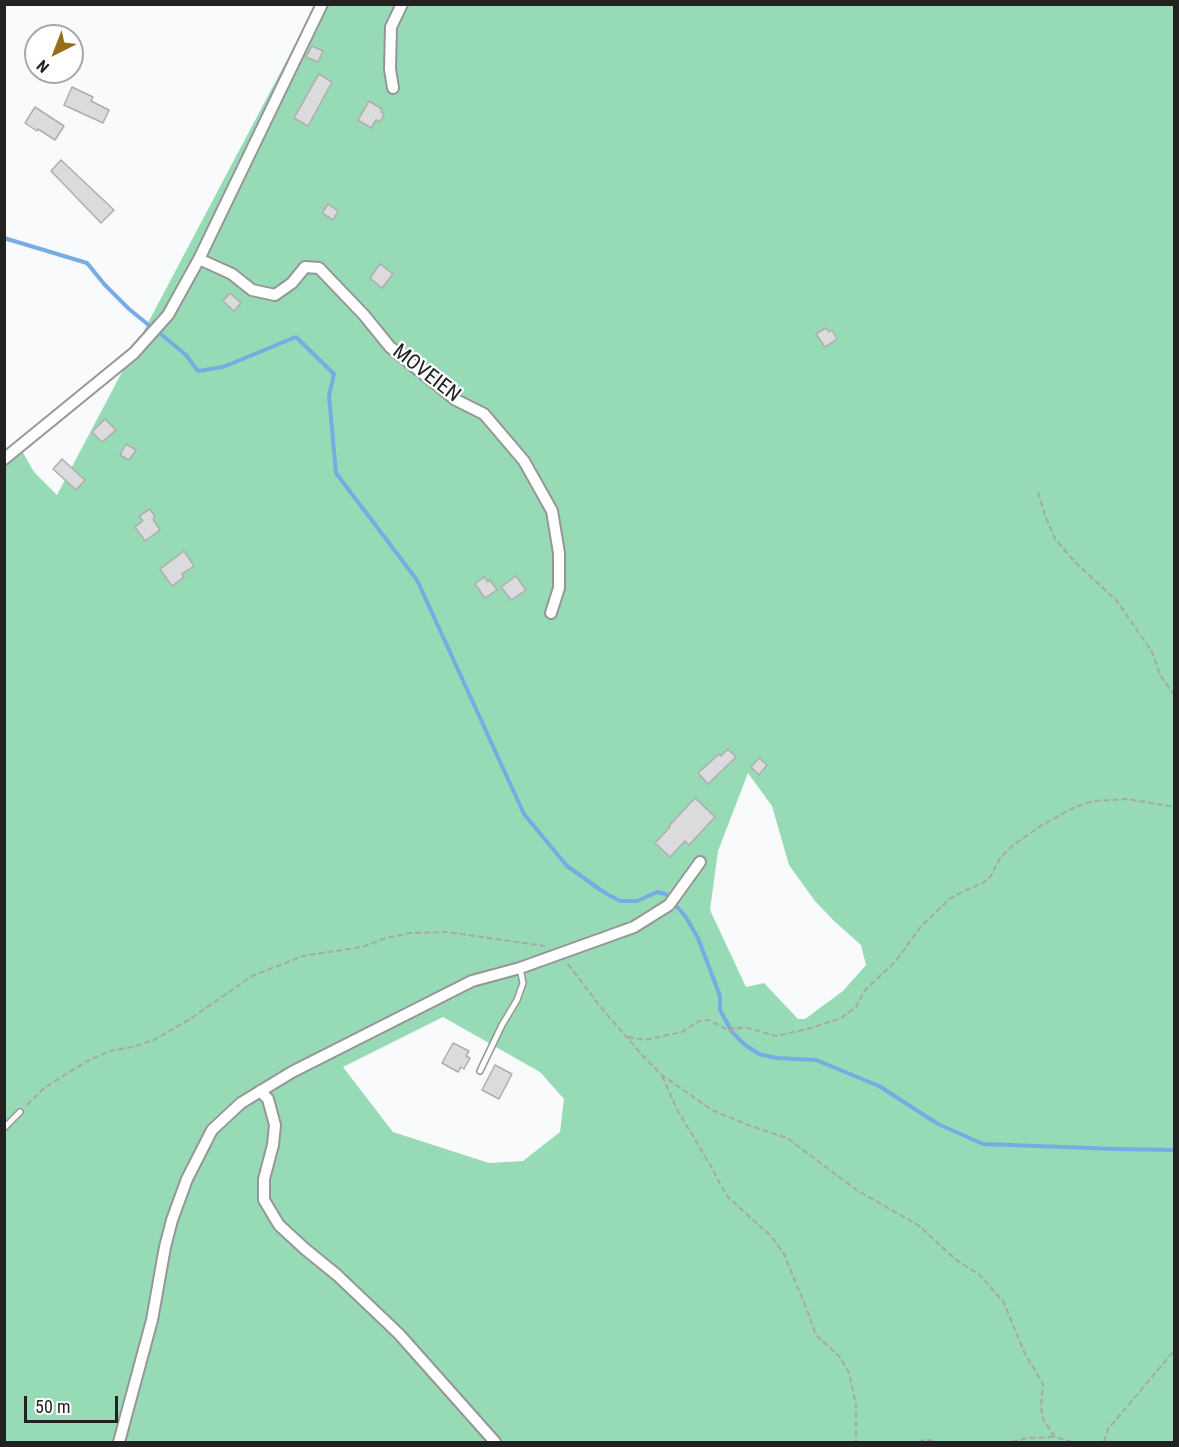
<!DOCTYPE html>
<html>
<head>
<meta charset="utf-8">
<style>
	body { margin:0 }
	#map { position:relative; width:1179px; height:1447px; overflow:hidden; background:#f9fafc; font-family:"Roboto Condensed",sans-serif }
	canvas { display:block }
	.frame { position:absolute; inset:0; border:6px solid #222223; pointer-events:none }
	.north { position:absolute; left:24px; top:24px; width:60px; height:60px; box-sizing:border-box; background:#fff; border:2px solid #a7a7a7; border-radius:50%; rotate:222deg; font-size:16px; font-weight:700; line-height:24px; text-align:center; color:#222223 }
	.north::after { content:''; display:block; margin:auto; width:21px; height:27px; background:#966e19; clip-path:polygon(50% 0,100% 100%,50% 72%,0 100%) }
	.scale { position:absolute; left:24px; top:1396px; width:94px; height:27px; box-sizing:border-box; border:3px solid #222223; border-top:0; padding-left:8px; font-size:18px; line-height:21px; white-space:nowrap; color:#222223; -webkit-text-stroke:4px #fff; paint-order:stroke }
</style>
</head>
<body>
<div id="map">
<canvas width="1179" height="1447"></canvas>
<div class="frame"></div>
<div class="north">N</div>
<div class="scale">50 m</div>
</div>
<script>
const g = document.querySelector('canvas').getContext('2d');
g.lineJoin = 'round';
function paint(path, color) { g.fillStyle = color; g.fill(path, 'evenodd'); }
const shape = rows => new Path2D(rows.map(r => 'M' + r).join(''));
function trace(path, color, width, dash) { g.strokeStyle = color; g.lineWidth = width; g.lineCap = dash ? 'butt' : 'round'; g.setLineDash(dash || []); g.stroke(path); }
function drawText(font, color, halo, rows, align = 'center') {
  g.font = font + ' "Roboto Condensed",sans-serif'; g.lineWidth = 4.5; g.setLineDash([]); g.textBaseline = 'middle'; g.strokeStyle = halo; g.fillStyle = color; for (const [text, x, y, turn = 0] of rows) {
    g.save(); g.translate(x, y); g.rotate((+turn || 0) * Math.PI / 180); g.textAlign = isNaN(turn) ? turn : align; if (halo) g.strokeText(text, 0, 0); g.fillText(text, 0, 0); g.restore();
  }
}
const green = shape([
	[316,5,1174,5,1174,1442,5,1442,4,456,18,444,34,472,57,495],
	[748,773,772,806,789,865,815,901,834,921,861,945,866,965,843,991,805,1019,798,1019,764,983,746,987,710,910,718,851],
	[443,1017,540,1072,564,1099,560,1132,523,1161,489,1163,393,1132,343,1067]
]);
const stream = shape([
	[4,238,87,263,105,285,129,309,151,327],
	[162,335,186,355,198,371,223,367,296,337,334,374,329,396,336,473,417,580,524,814,567,866,605,893,620,901,637,901,657,892,666,894,685,916,698,938,720,996,720,1010,732,1032,744,1044,759,1054,776,1058,816,1060,879,1086,938,1124,983,1144,1116,1149,1174,1150]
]);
const building = shape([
	[312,46,323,51,318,62,306,57,312,46],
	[319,74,332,82,308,126,294,118,319,74],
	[72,87,93,97,91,101,109,110,103,123,64,105,72,87],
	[369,101,382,109,381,112,384,114,380,122,376,120,371,128,358,120,369,101],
	[35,107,64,126,55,140,38,129,37,131,25,123,35,107],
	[61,160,114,210,101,223,51,171,61,160],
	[328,204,338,211,333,220,322,213,328,204],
	[380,264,393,274,382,288,370,278,380,264],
	[230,293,241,303,234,311,223,301,230,293],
	[826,328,829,332,832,330,837,339,825,347,816,334,826,328],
	[105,419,116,430,102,442,92,432,105,419],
	[126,444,136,450,129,460,120,455,126,444],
	[62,459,85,480,76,490,53,469,62,459],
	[150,509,155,517,153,519,160,530,145,541,135,527,143,521,139,516,150,509],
	[184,551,194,566,182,574,184,577,172,586,160,569,184,551],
	[516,576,526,590,511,600,501,587,516,576],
	[484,577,488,582,490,580,497,590,485,598,475,584,484,577],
	[728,749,736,757,708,784,698,773,719,754,721,756,728,749],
	[759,758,767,765,759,775,751,767,759,758],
	[695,798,715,817,689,845,685,841,670,857,655,843,670,827,669,826,695,798],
	[453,1043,469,1051,466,1056,470,1058,464,1069,461,1067,458,1072,442,1063,453,1043],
	[495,1065,512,1074,499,1099,482,1090,495,1065]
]);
const path = shape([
	[1038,492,1045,515,1055,539,1076,563,1117,601,1152,652,1160,675,1174,695],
	[568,964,599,1005,641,1054,662,1075,712,1110,748,1125,787,1138,858,1191,918,1225,955,1259,980,1275,1004,1303,1025,1354,1043,1384,1041,1407,1043,1419,1055,1437,1072,1442],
	[729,1030,735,1027,740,1028],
	[628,1037,645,1040,682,1032,699,1021,709,1020,732,1032,740,1028,748,1028,776,1036,811,1028,841,1018,856,1007,865,990,895,962,922,925,951,898,964,891,983,883,991,876,1000,858,1012,846,1042,825,1075,807,1093,801,1127,799,1174,807],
	[662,1076,678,1111,712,1168,720,1184,729,1198,771,1236,784,1254,807,1310,816,1335,840,1357,849,1373,856,1405,856,1442],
	[27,1105,44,1088,87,1061,110,1051,132,1047,154,1040,190,1019,252,976,303,956,362,947,386,938,410,933,447,932,545,946],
	[919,1442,926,1439,935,1442],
	[1012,1442,1027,1438,1055,1437],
	[1104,1442,1108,1429,1174,1351]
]);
const service = shape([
	[480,1071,502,1025,517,1000,523,983,520,968],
	[4,1128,20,1112]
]);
const minor = shape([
	[393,88,390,69,391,27,402,4],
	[199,259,232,274,252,290,275,295,292,283,305,267,319,268,364,315,390,347,456,400,484,414,524,461,552,511,559,553,559,588,551,613],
	[4,459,134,353,168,315,199,259,322,4],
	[260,1091,268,1099,275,1125,273,1145,264,1179,264,1200,279,1225,305,1249,337,1275,399,1334,495,1442],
	[119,1442,152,1320,165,1247,172,1220,187,1179,212,1130,241,1103,292,1072,472,981,520,968,634,927,669,905,700,862]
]);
const streetNames = [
	["MOVEIEN",426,374,38]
];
paint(green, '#96dbb5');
trace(stream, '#77ace3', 4);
paint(building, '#dbdadc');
trace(building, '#aeadaf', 1.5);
trace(service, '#969698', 8);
trace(minor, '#969698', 14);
trace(path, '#a7a8a9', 2, [6, 3]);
trace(service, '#fff', 5);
trace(minor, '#fff', 10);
drawText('21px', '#222223', '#fff', streetNames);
</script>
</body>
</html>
